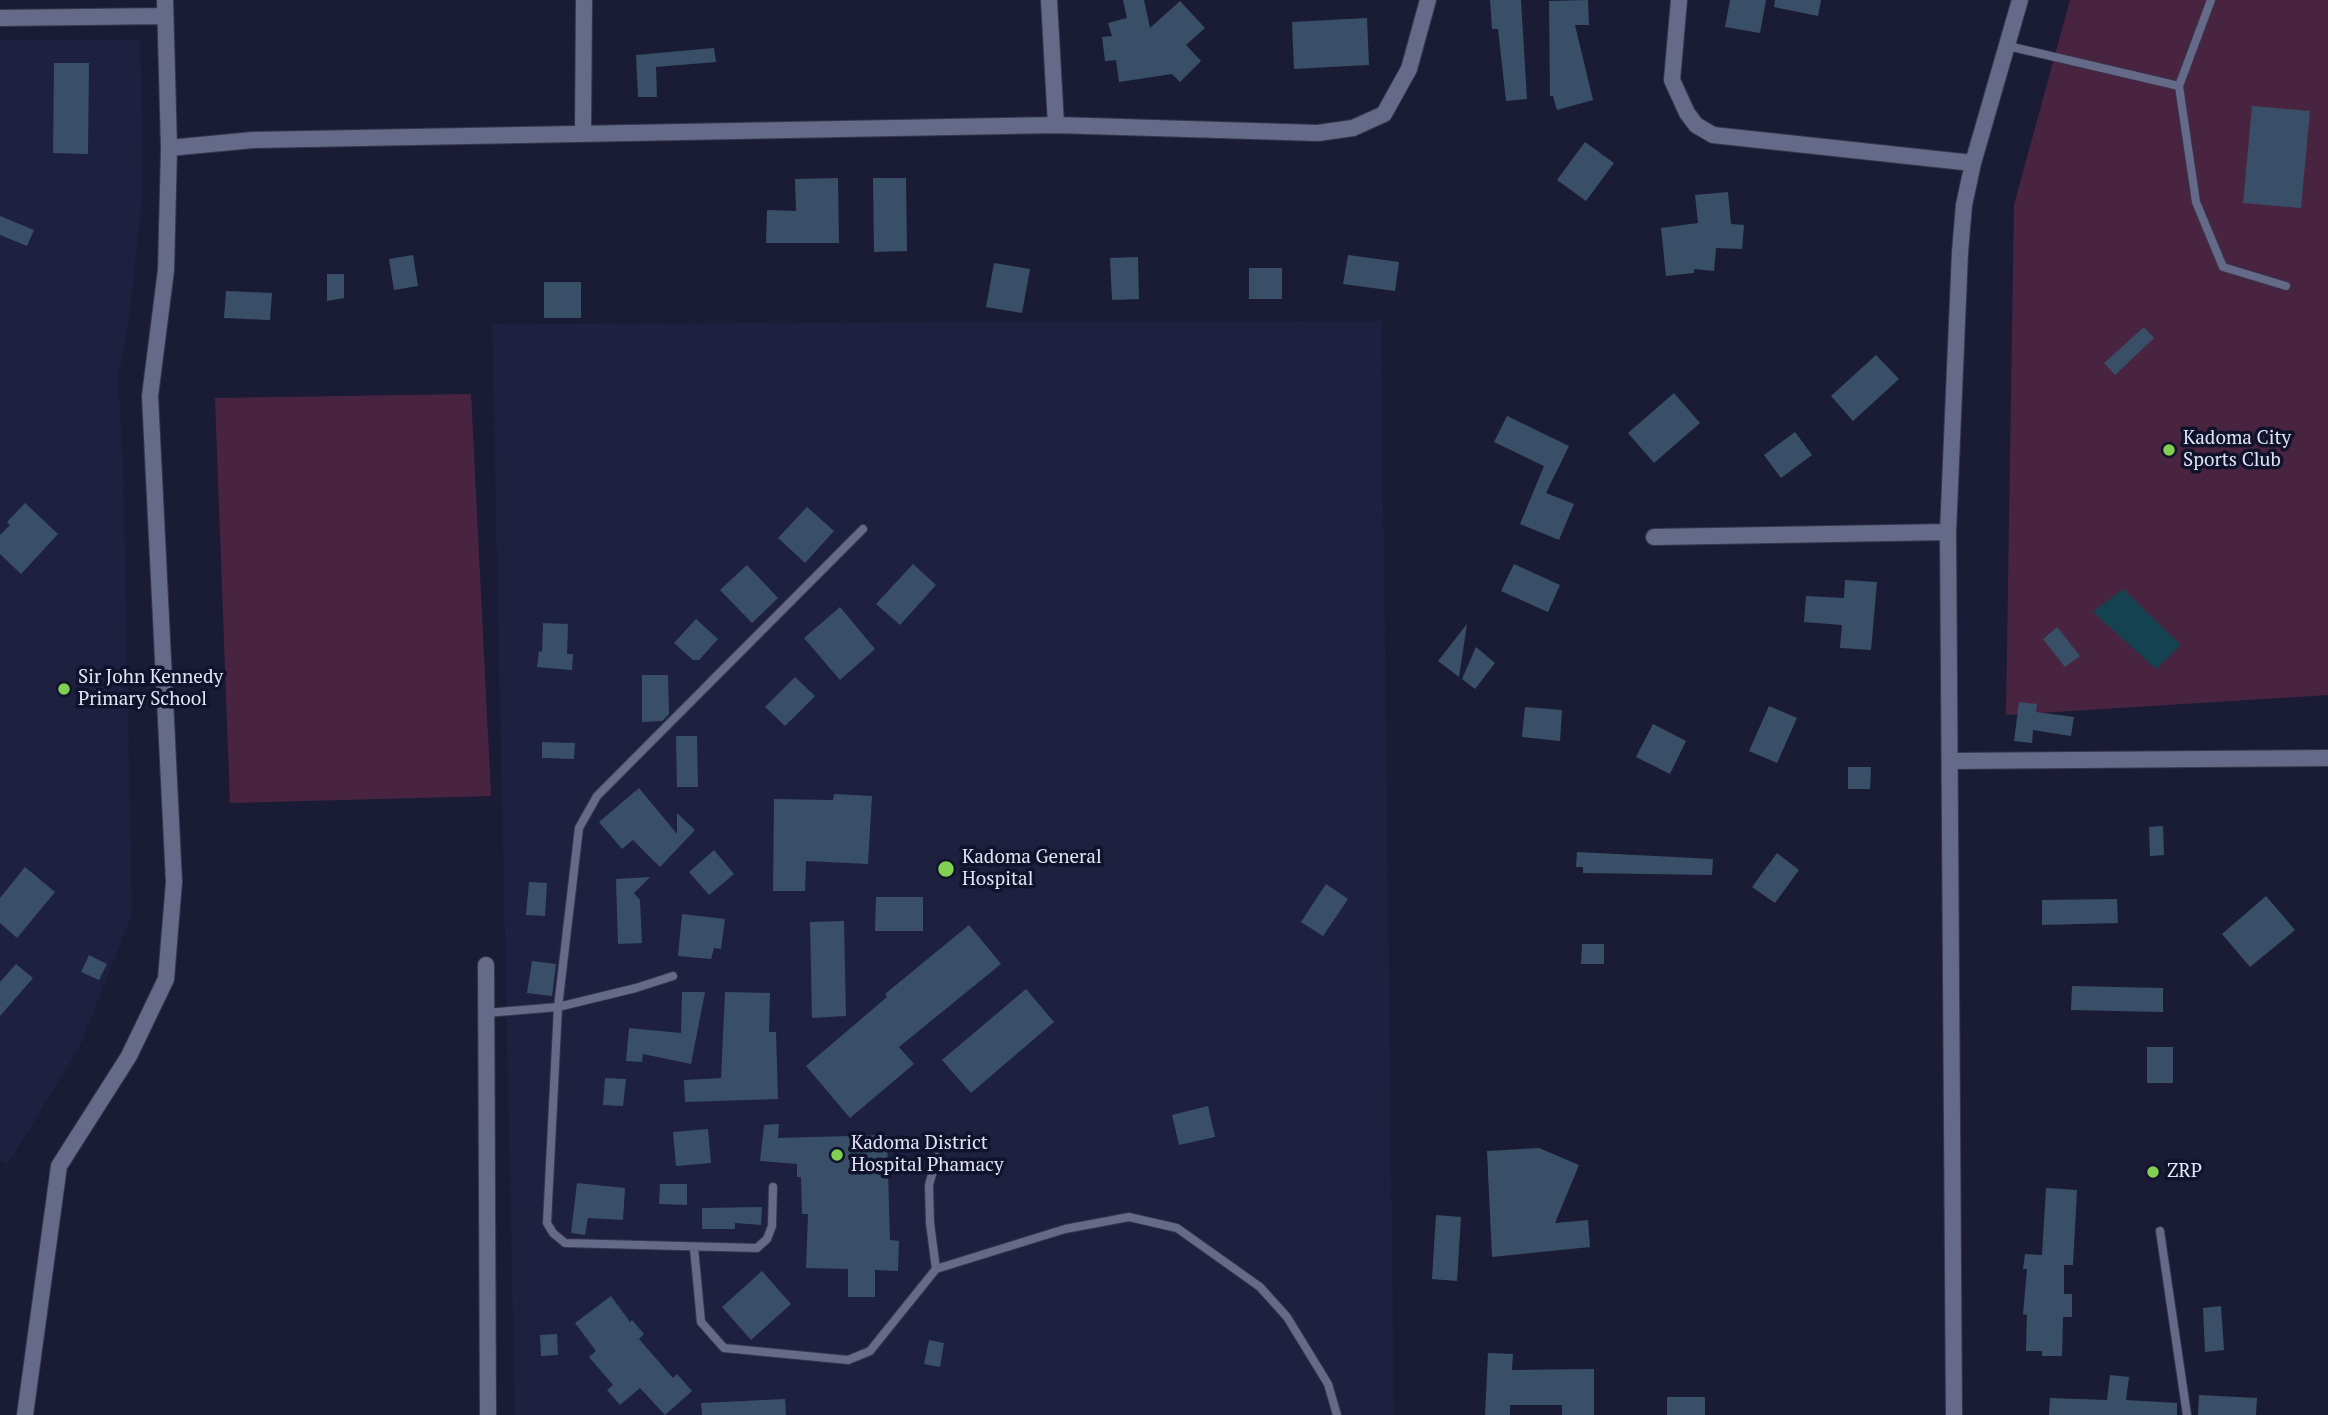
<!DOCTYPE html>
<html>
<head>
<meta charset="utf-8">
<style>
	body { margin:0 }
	canvas { display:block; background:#1a1c35 }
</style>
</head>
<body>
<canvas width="2328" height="1415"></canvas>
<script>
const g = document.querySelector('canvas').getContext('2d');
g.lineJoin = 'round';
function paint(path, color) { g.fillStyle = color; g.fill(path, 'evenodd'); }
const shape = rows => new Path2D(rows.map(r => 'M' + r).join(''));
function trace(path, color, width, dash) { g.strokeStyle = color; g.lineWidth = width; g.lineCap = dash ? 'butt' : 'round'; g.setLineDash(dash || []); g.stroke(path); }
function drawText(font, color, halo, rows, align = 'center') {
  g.font = font + ' "PT Serif",serif'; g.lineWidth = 7; g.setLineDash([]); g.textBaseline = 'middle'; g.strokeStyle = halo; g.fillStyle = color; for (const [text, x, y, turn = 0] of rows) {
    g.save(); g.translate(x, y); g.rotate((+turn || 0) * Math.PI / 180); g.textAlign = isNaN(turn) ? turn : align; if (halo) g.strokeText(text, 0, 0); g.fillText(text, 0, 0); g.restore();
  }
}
const built = shape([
	[0,40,140,40,143,186,129,321,118,378,123,464,132,914,80,1046,8,1164,0,1160],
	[1381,321,1394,1415,515,1415,492,324]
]);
const green = shape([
	[2070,0,2328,0,2328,695,2006,715,2014,205],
	[471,394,491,796,230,803,215,398]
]);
const water = shape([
	[2123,589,2181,645,2156,669,2093,612]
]);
const building = shape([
	[1123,0,1144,0,1150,28,1180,1,1205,28,1186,45,1201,61,1180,82,1172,74,1119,82,1116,60,1105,61,1102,37,1112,36,1108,23,1127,18],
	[1490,0,1521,0,1527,99,1506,101,1498,29,1492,29],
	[1588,0,1589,25,1575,25,1593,100,1557,110,1553,96,1550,96,1549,1],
	[1730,0,1766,0,1760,33,1725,27],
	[1775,0,1821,0,1818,16,1774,7],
	[1367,18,1369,65,1294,69,1292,22],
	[714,48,716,62,656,67,657,97,638,97,636,55],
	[54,63,89,63,88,154,53,153],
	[2252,106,2310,111,2301,208,2243,203],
	[1585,142,1614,163,1586,201,1557,180],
	[838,178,839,243,766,243,767,210,796,211,795,179],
	[873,178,906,178,907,251,874,252],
	[1728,192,1731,224,1744,225,1742,249,1716,248,1714,271,1694,269,1694,273,1666,276,1661,228,1698,223,1695,195],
	[0,216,34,230,27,246,0,235],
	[413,255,418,286,394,290,389,259],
	[1348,255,1399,262,1395,291,1343,284],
	[1138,257,1139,299,1112,300,1110,258],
	[994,263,1030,269,1022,313,986,307],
	[1249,268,1282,268,1282,299,1249,299],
	[327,274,344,274,344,298,327,301],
	[544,282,581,282,581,318,544,318],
	[226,291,272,293,270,320,224,318],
	[2144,327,2154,338,2115,375,2104,363],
	[1876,355,1899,379,1853,421,1831,396],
	[1674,393,1700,423,1654,463,1628,433],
	[1507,416,1569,446,1546,493,1574,504,1559,540,1520,524,1544,466,1494,442],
	[1795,432,1812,455,1781,478,1764,455],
	[25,503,58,534,21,574,0,554,0,535,10,525,7,522],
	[807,507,834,531,805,563,778,538],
	[913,564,936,585,900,625,876,604],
	[1514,564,1560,585,1548,612,1501,591],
	[747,565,778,598,752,623,720,590],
	[1845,580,1877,582,1871,650,1840,648,1842,625,1804,622,1806,596,1844,598],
	[840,607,875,649,840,680,804,638],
	[696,619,718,639,699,660,693,660,674,643],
	[543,623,568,624,567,654,573,654,572,670,537,667,539,651,542,652],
	[1467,624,1459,677,1438,661],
	[2057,627,2080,656,2065,667,2043,639],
	[1476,647,1495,663,1475,689,1462,679],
	[642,675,668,675,669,714,662,721,642,722],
	[795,677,815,696,785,726,765,707],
	[2019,702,2037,704,2036,712,2074,717,2071,736,2033,730,2032,743,2014,741],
	[1769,706,1797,718,1777,763,1749,751],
	[1525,707,1562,710,1560,741,1522,737],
	[1653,724,1686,741,1670,774,1636,757],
	[676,736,697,736,698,787,677,787],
	[542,742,575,743,574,759,542,758],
	[1848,767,1871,767,1870,789,1848,789],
	[639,788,677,834,677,813,695,830,660,867,633,840,622,849,599,822],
	[834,794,872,796,868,864,806,861,805,891,773,891,774,799,833,800],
	[2163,826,2164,855,2150,856,2149,827],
	[714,850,734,874,709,895,689,872],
	[1577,852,1713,859,1712,875,1583,873,1583,867,1576,867],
	[1777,853,1799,870,1775,903,1752,887],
	[25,867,55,892,17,938,0,923,0,898],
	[650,877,634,893,640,900,642,943,618,944,616,879],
	[529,882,547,883,545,916,526,915],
	[1326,884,1348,899,1323,936,1301,922],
	[2266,896,2295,930,2250,967,2222,934],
	[876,897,923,897,923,931,875,931],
	[2117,899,2118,923,2042,925,2042,900],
	[682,914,725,919,721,949,714,948,711,959,678,956],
	[844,921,846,1016,812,1018,810,922],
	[969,925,1001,964,899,1047,914,1064,850,1118,806,1066,887,997,885,994],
	[1582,944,1604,944,1604,964,1581,964],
	[89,955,107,964,99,980,81,972],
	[532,961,556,964,552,996,527,993],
	[16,964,33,978,0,1016,0,982],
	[2072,986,2163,988,2163,1012,2071,1010],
	[1026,989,1054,1022,971,1093,942,1060],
	[682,992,705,992,691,1064,643,1054,642,1062,626,1061,629,1028,681,1033],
	[725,992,770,993,769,1032,776,1032,778,1099,685,1102,684,1080,721,1078],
	[2147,1047,2173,1047,2173,1083,2147,1083],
	[605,1078,626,1079,623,1106,603,1105],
	[1208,1106,1215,1137,1179,1145,1172,1115],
	[779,1124,778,1138,887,1135,890,1240,899,1241,898,1271,875,1270,875,1297,848,1297,848,1269,806,1268,808,1214,802,1214,801,1177,797,1177,797,1164,760,1161,764,1125],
	[708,1129,711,1163,676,1166,673,1132],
	[1539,1148,1579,1165,1555,1223,1588,1220,1590,1247,1492,1257,1487,1151],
	[577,1183,625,1188,623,1220,588,1218,585,1235,571,1233],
	[660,1184,687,1184,687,1205,659,1204],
	[2046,1188,2077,1190,2073,1265,2064,1265,2064,1294,2072,1294,2072,1317,2063,1317,2062,1356,2042,1356,2042,1351,2026,1351,2027,1315,2023,1314,2027,1269,2023,1269,2025,1254,2042,1255],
	[762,1207,761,1225,735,1223,735,1229,702,1229,702,1208],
	[1436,1215,1461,1217,1457,1281,1432,1279],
	[762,1271,791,1304,751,1340,722,1307],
	[611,1296,630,1322,632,1320,644,1334,639,1339,673,1378,677,1374,692,1391,665,1415,640,1388,620,1405,607,1390,613,1385,589,1357,596,1351,575,1323],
	[2221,1306,2224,1350,2205,1352,2203,1308],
	[557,1334,558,1355,541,1356,540,1335],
	[929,1340,944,1343,940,1367,924,1364],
	[1488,1353,1513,1354,1512,1370,1594,1369,1594,1415,1562,1415,1562,1405,1510,1405,1510,1415,1485,1415],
	[2110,1375,2129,1377,2126,1400,2177,1403,2177,1415,2049,1415,2050,1398,2107,1400],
	[2199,1395,2257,1398,2256,1415,2198,1415],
	[1667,1397,1705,1397,1705,1415,1667,1415],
	[785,1399,786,1415,702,1415,701,1403]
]);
const service = shape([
	[2008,46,2179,86,2196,202,2223,267,2286,286],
	[2179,86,2211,0],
	[486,1013,558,1007,636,988,673,976],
	[773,1187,772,1226,767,1239,757,1248,565,1243,553,1233,547,1223,558,1007,579,828,597,796,863,529],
	[2160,1231,2187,1415],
	[694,1248,701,1322,724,1348,848,1360,870,1351,936,1269,930,1223,929,1185,937,1157],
	[936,1269,1065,1229,1129,1217,1177,1228,1260,1287,1287,1317,1328,1384,1337,1415]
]);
const minor = shape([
	[1049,0,1056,125],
	[1679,0,1672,80,1687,113,1696,125,1713,135,1973,163],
	[0,18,165,16],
	[583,134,584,0],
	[169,148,253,140,1056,125,1318,133,1353,128,1384,114,1409,69,1428,0],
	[1654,537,1948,532],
	[1950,761,2328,758],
	[486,965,488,1415],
	[25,1415,59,1166,129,1056,166,979,174,882,150,396,166,270,169,148,165,0],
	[1954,1415,1948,532,1960,252,1964,205,1973,163,2020,0]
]);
const markers = [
	[2169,450,7,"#81d051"],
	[64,689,7,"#81d051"],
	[946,869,9,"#81d051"],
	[837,1155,7,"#81d051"],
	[2153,1172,7,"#81d051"]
];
const poiNames = [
	["Kadoma City",2183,439],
	["Sports Club",2183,461],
	["Sir John Kennedy",78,678],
	["Primary School",78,700],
	["Kadoma General",962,858],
	["Hospital",962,880],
	["Kadoma District",851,1144],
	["Hospital Phamacy",851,1166],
	["ZRP",2167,1172]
];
paint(built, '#1e2040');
paint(green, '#492440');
paint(water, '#144250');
paint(building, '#384f67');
trace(service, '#36364c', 10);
trace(minor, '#36364c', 18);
trace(service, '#666a89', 8);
trace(minor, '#666a89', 16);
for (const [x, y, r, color] of markers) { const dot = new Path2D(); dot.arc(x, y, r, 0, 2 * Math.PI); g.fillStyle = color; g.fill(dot); trace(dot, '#11122b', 2.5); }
drawText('19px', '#e1e4f6', '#11122b', poiNames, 'left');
</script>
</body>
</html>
